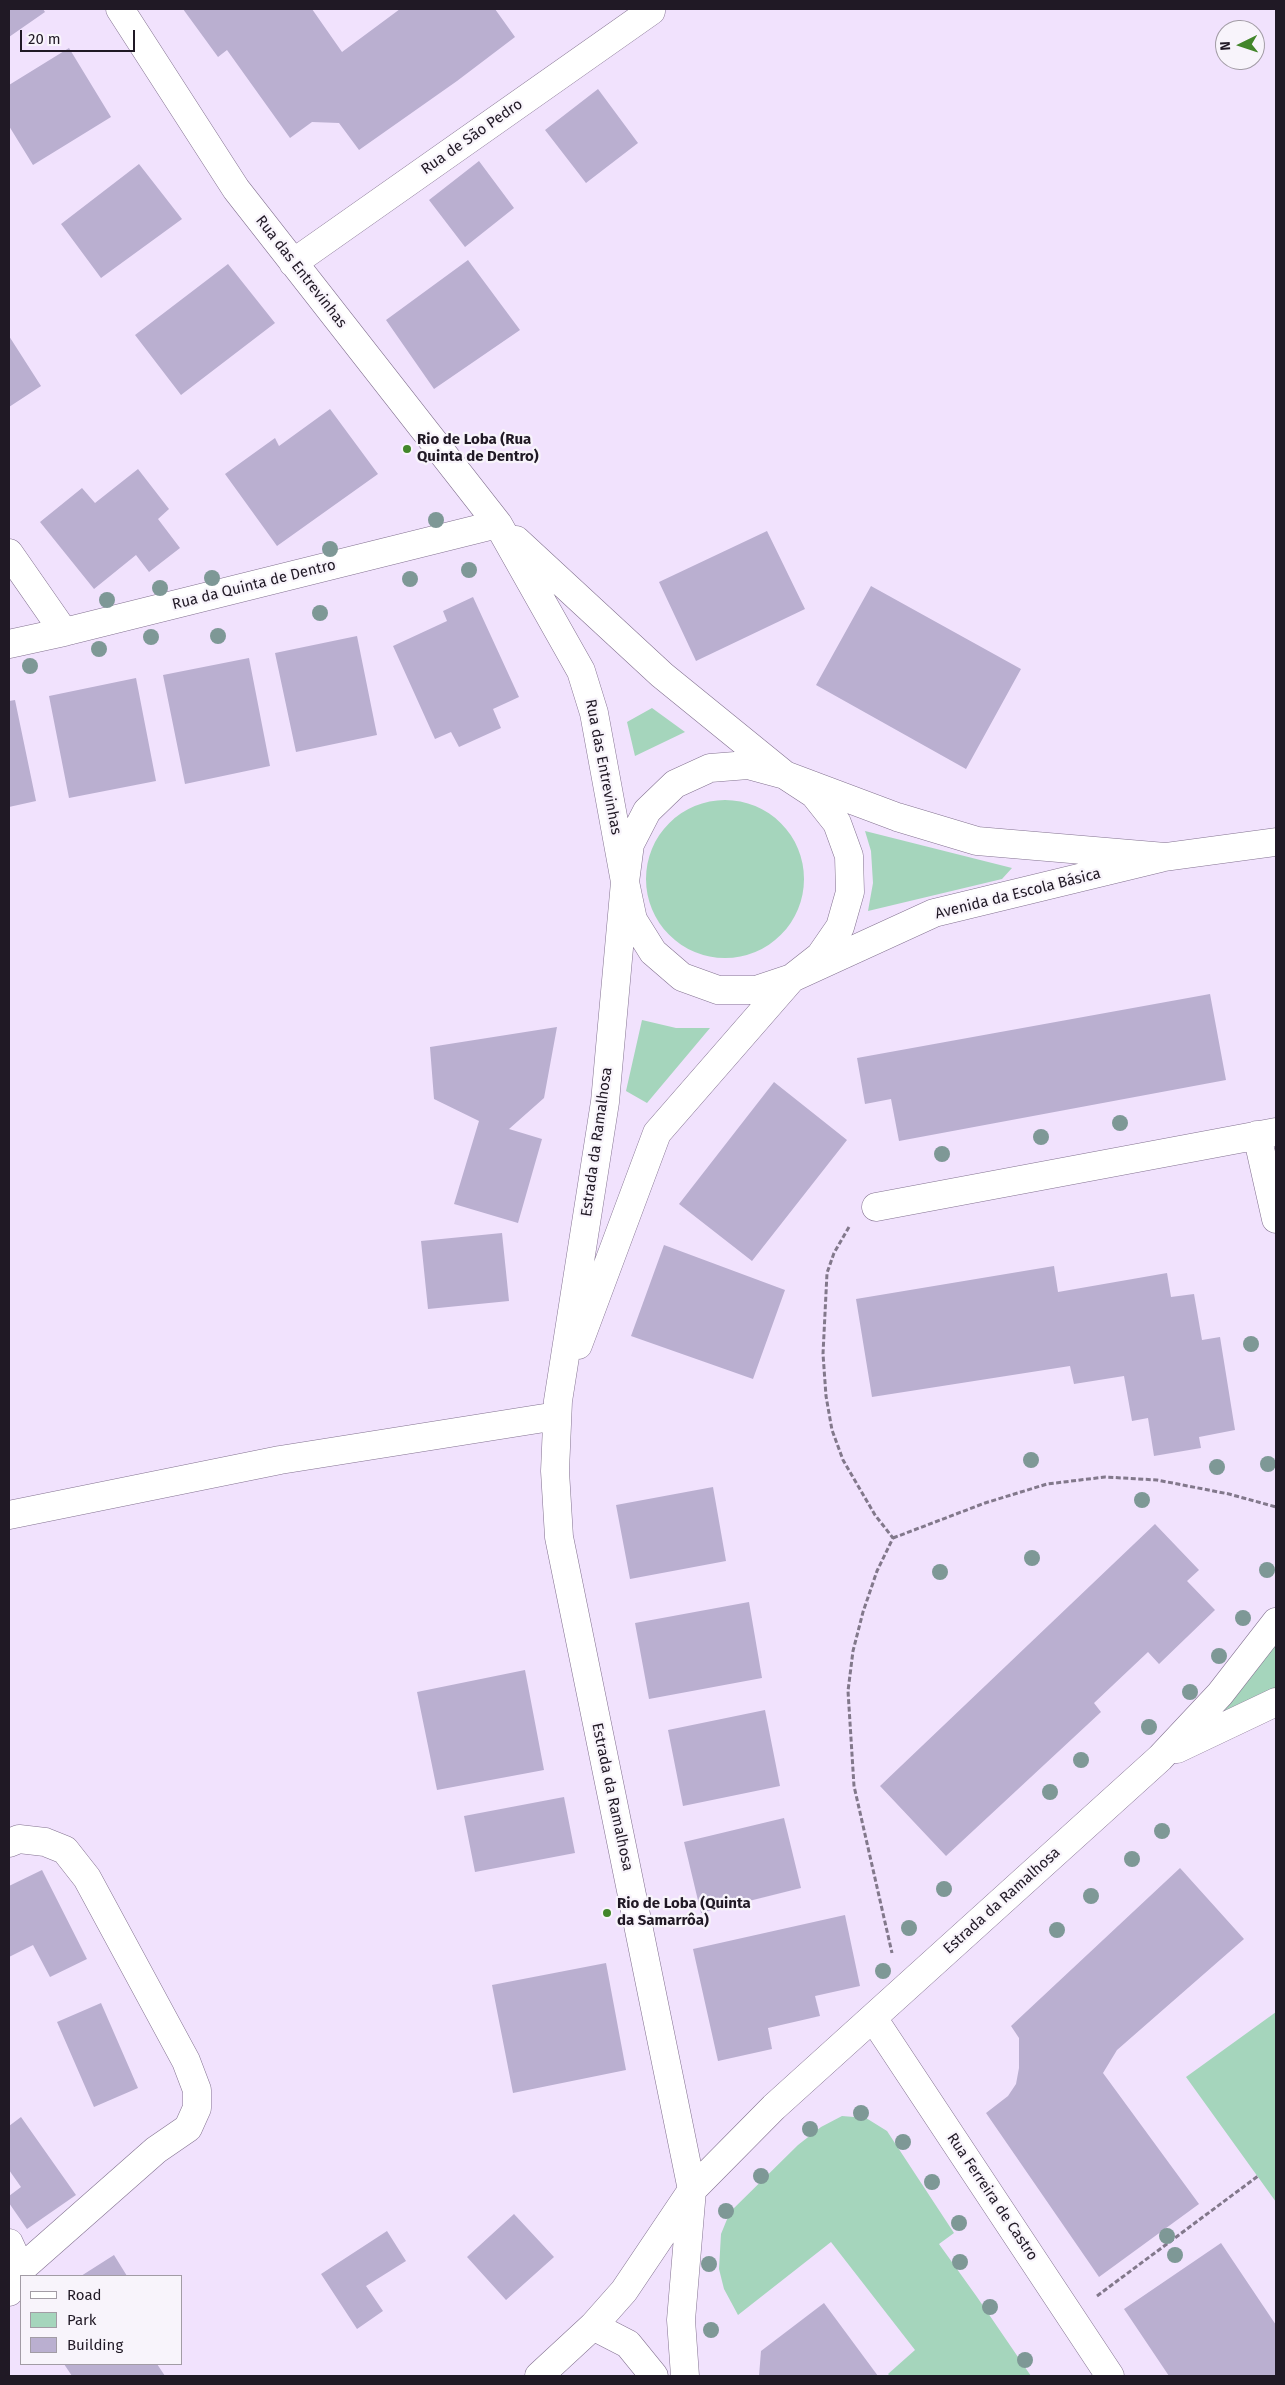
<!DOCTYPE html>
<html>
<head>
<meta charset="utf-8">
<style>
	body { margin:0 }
	#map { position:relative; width:1285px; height:2385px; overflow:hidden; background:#f1e2fd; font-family:"Fira Sans",sans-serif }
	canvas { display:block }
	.frame { position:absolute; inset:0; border:10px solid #201925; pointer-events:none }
	.legend { position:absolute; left:20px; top:2275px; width:162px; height:90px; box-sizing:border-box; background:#f8f4fb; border:1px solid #a29ca5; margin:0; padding:6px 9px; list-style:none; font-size:15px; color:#201925 }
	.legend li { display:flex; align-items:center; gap:10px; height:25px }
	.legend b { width:25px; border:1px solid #a29ca5 }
	.north { position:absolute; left:1215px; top:20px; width:50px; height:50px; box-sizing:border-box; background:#f8f4fb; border:1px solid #a29ca5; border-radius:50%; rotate:266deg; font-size:14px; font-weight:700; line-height:20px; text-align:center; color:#201925 }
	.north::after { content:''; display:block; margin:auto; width:18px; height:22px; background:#42862a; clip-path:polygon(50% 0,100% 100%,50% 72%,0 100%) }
	.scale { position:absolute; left:20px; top:30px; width:115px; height:22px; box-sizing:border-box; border:2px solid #201925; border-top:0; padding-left:6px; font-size:15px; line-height:18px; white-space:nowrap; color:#201925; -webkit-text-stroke:4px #f8f4fb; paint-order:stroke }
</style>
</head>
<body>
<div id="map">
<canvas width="1285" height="2385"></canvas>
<div class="frame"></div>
<ul class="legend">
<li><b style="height:6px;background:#fff"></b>Road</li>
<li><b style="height:14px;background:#a5d5bc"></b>Park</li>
<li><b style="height:14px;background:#baafd0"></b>Building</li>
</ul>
<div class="north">N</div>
<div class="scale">20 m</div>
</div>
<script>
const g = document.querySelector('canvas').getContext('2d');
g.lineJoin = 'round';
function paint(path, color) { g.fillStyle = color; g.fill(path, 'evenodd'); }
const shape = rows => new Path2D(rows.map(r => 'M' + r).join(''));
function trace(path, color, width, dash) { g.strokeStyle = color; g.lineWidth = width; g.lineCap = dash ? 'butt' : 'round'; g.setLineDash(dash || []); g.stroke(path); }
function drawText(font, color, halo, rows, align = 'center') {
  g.font = font + ' "Fira Sans",sans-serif'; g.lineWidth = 4.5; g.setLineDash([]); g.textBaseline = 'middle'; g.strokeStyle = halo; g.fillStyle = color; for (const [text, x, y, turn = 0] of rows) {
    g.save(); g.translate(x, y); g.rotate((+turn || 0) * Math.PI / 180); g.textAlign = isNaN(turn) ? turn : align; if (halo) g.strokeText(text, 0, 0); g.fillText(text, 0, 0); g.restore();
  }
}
const green = shape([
	[652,708,685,732,635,756,627,722],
	'646 879a79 79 0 1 1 158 0a79 79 0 1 1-158 0Z',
	[865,831,1012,868,1002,879,868,911,873,883,871,851],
	[642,1020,676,1028,710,1028,647,1103,626,1091],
	[1276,1634,1276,1692,1203,1726],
	[1276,2012,1276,2202,1186,2077],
	[842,2116,866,2118,887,2131,954,2233,939,2244,977,2297,1031,2376,890,2376,888,2374,915,2350,831,2242,738,2315,724,2289,719,2269,721,2234,730,2212,798,2145,821,2127]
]);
const building = shape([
	[9,9,43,9,45,12,9,37],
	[183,9,312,9,342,52,400,9,495,9,515,37,457,81,359,150,339,123,312,122,290,138,227,50,218,57],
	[69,48,111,117,33,165,9,126,9,85],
	[598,89,638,143,586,183,545,130],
	[479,161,514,208,465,247,429,200],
	[139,164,182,219,101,278,61,224],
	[468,260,520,330,434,389,386,320],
	[228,264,275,323,181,395,135,335],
	[9,336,41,386,9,407],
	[330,409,378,474,277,546,225,474,275,438,279,446],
	[138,469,169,509,158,519,180,548,149,572,136,555,94,589,40,522,82,488,95,503],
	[767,531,805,609,696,661,659,582],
	[871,586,1021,669,966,769,816,685],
	[473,597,519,697,493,709,501,728,459,747,451,732,435,739,393,646,447,621,443,611],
	[357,636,377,735,296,752,275,653],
	[249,658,270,766,185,784,163,675],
	[136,678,156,781,69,798,49,696],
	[15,700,36,801,9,807,9,701],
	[1210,994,1226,1080,899,1141,891,1099,865,1104,857,1058],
	[557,1027,544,1098,509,1129,542,1139,518,1223,454,1204,479,1121,434,1099,430,1047],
	[774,1082,847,1140,752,1261,679,1204],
	[502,1233,509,1301,428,1309,421,1241],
	[664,1245,785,1290,753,1379,631,1336],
	[1054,1266,1058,1292,1167,1273,1171,1297,1194,1294,1202,1340,1220,1337,1235,1430,1199,1437,1201,1448,1154,1456,1148,1418,1132,1421,1124,1376,1074,1384,1070,1366,872,1397,856,1299],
	[713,1487,726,1561,630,1579,616,1505],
	[1155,1524,1199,1570,1187,1581,1215,1610,1159,1664,1148,1652,1094,1703,1101,1712,946,1856,880,1786],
	[749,1602,762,1678,649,1699,635,1623],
	[525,1670,544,1770,437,1790,417,1692],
	[765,1710,780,1786,683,1806,668,1730],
	[564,1797,575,1853,475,1872,464,1816],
	[784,1818,801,1888,701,1913,684,1842],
	[1180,1868,1244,1939,1117,2050,1103,2073,1199,2204,1099,2277,986,2113,1008,2096,1016,2084,1019,2068,1019,2038,1011,2026],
	[42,1870,87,1959,50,1977,33,1945,9,1957,9,1886],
	[845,1915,860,1986,815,1996,820,2016,768,2028,772,2049,718,2061,693,1949],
	[606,1963,626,2070,513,2093,492,1985],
	[101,2003,138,2088,94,2107,57,2022],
	[21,2117,76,2195,27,2229,9,2203,9,2196,21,2187,9,2170,9,2126],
	[514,2214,554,2257,506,2300,467,2257],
	[387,2231,406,2261,366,2286,383,2311,357,2329,321,2274],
	[1221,2243,1276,2325,1276,2376,1169,2376,1124,2309],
	[114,2255,127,2276,81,2276],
	[824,2303,878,2376,759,2376,761,2351],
	[64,2364,157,2364,165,2376,72,2376]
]);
const path = shape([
	[849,1227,834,1253,827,1273,823,1354,826,1396,832,1430,843,1460,875,1515,893,1538,877,1571,863,1612,853,1651,848,1691,854,1786,892,1953],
	[893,1538,985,1503,1047,1484,1105,1477,1157,1480,1229,1494,1276,1507],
	[1097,2296,1258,2176]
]);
const minor = shape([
	[120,9,236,189,498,524,581,671,594,713,625,882,605,1102,558,1401,555,1471,559,1537,692,2190,681,2320,685,2376],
	[293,263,651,11],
	[516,540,662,675,785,775,814,794,837,823,849,856,850,892,840,927,820,956,792,978,657,1133,578,1345],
	[9,553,64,632],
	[9,644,64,632,498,524],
	[1165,857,977,841,897,817,785,775,748,765,710,768,675,784,647,811,630,844,625,882,633,920,653,952,682,977,718,990,756,990,792,978,934,913,1165,857,1276,842],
	[1257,1135,1276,1219],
	[876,1207,1276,1132],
	[9,1515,280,1460,557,1416],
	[1177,1749,1276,1702],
	[9,1843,19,1839,45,1842,65,1850,87,1878,186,2061,197,2090,197,2108,188,2128,156,2150,21,2269,9,2292],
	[873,2018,1110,2376],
	[9,2243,21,2269],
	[593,2326,628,2344,654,2376],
	[539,2376,593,2326,624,2291,692,2190,774,2107,1160,1758,1220,1694,1276,1622]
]);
const trees = [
	[436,520],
	[330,549],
	[469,570],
	[212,578],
	[410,579],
	[160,588],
	[107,600],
	[320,613],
	[218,636],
	[151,637],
	[99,649],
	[30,666],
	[1120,1123],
	[1041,1137],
	[942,1154],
	[1251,1344],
	[1031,1460],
	[1268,1464],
	[1217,1467],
	[1142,1500],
	[1032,1558],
	[1267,1570],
	[940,1572],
	[1243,1618],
	[1219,1656],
	[1190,1692],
	[1149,1727],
	[1081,1760],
	[1050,1792],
	[1162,1831],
	[1132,1859],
	[944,1889],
	[1091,1896],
	[909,1928],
	[1057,1930],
	[883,1971],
	[861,2113],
	[810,2129],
	[903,2142],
	[761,2176],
	[932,2182],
	[726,2211],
	[959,2223],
	[1167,2236],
	[1175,2255],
	[960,2262],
	[709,2264],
	[990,2307],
	[711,2330],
	[1025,2360]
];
const markers = [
	[407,449,5,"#42862a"],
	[607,1913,5,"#42862a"]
];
const streetNames = [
	["Rua de São Pedro",472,137,-35],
	["Rua das Entrevinhas",301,272,52],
	["Rua da Quinta de Dentro",254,585,-14],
	["Rua das Entrevinhas",603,767,79],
	["Avenida da Escola Básica",1018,894,-14],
	["Estrada da Ramalhosa",597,1142,-82],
	["Estrada da Ramalhosa",612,1797,78],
	["Estrada da Ramalhosa",1002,1901,-42],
	["Rua Ferreira de Castro",992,2197,56]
];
const poiNames = [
	["Rio de Loba (Rua",417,440],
	["Quinta de Dentro)",417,457],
	["Rio de Loba (Quinta",617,1904],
	["da Samarrôa)",617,1921]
];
paint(green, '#a5d5bc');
paint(building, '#baafd0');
trace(minor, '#837290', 29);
trace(path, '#82788b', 3, [5, 2.5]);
trace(minor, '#fff', 28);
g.fillStyle = '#7e9896';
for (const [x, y] of trees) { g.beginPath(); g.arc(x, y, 8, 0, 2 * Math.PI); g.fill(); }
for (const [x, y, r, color] of markers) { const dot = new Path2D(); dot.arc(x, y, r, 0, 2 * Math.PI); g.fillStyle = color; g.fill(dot); trace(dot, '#f8f4fb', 2); }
drawText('15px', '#201925', '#f8f4fb', streetNames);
drawText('bold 15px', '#201925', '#f8f4fb', poiNames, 'left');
</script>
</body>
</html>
